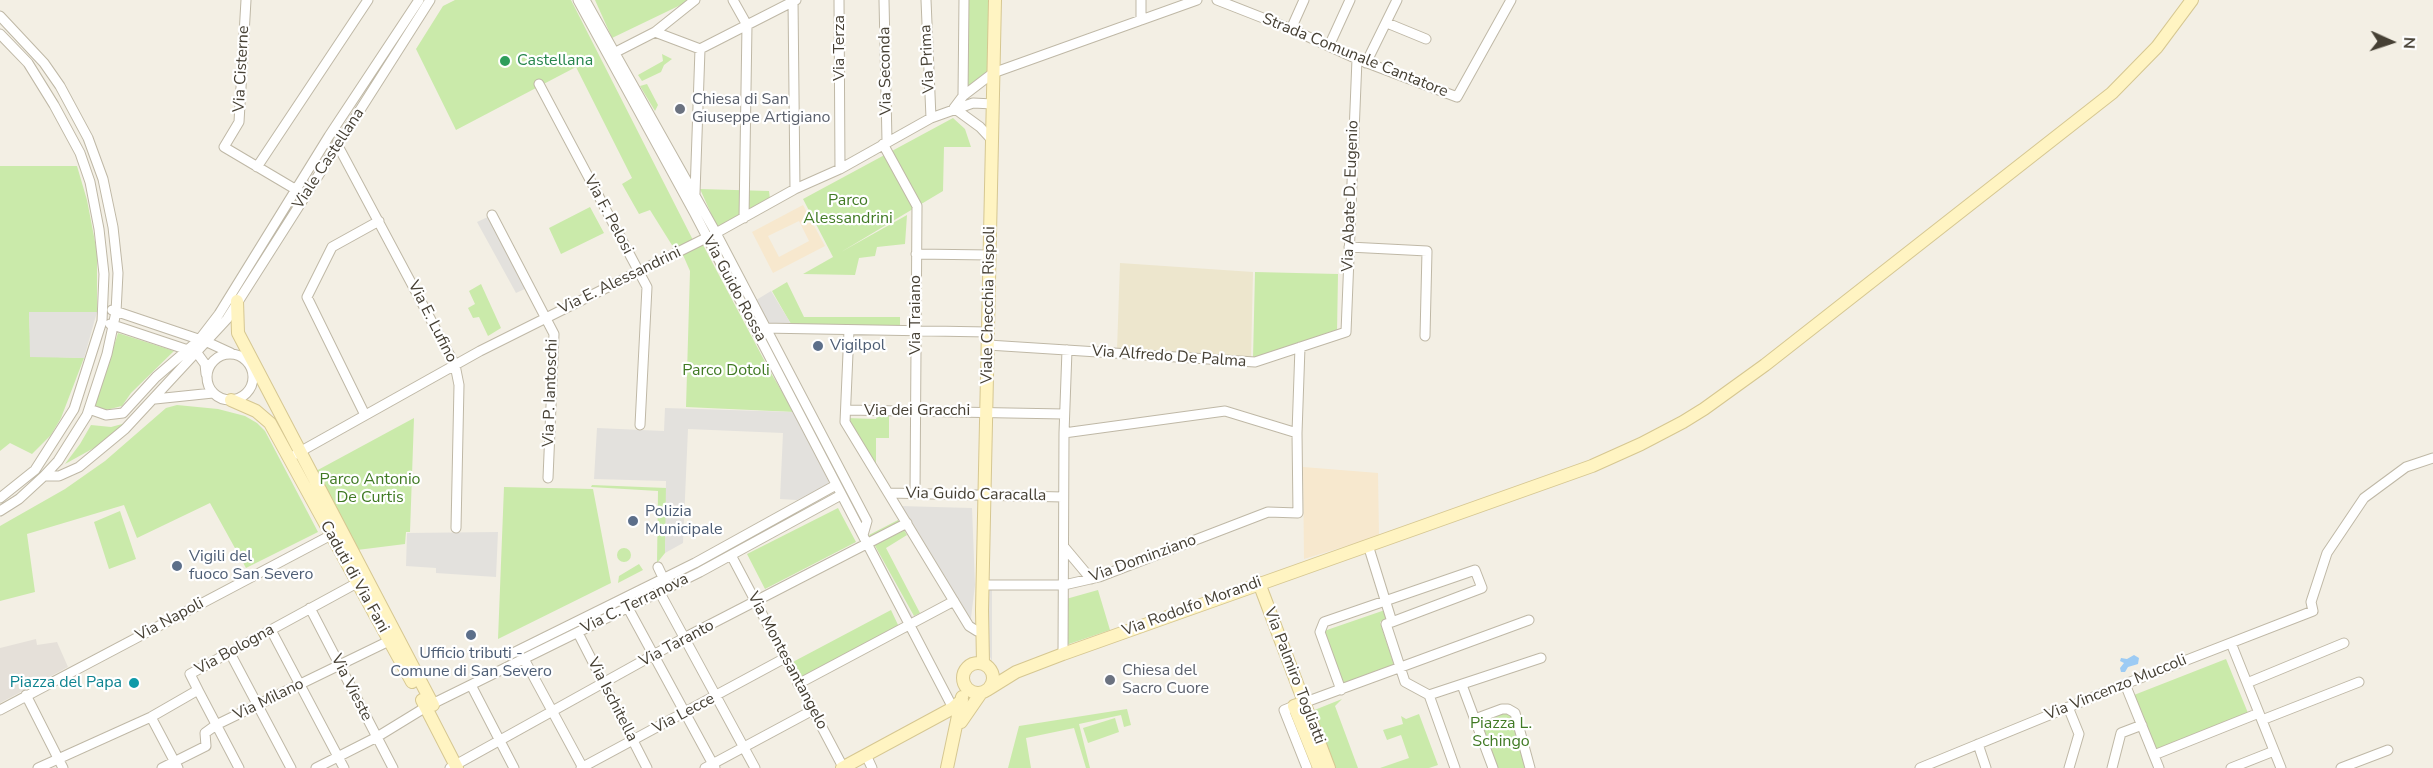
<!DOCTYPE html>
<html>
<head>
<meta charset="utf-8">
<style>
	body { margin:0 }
	#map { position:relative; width:2433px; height:768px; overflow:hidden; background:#f3efe4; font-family:"Nunito Sans",sans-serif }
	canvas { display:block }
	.north { position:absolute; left:2361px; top:12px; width:60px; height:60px; -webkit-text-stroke:4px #fff; paint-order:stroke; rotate:93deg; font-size:16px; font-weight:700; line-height:24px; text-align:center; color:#464034 }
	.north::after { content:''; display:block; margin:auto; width:21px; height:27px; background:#464034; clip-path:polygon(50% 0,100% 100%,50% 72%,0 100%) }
</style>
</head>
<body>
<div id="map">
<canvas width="2433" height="768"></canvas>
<div class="north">N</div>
</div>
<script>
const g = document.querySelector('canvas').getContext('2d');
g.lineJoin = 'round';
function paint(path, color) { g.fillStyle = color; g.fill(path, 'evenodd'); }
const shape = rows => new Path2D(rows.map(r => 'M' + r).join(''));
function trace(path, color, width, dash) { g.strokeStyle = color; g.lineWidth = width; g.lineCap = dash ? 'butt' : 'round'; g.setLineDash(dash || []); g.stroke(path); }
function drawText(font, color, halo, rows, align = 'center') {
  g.font = font + ' "Nunito Sans",sans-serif'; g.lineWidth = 4.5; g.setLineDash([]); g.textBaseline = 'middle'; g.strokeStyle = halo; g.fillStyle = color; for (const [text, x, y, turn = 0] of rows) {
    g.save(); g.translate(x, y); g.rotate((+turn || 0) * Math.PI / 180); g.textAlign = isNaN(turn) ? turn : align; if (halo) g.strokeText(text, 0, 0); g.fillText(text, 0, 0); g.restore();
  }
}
const commercial = shape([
	[803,205,825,246,773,273,752,232],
	[799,221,809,241,779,257,768,236],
	[1303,467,1378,473,1379,536,1304,559]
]);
const industrial = shape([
	[36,639,37,645,57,642,68,667,0,703,0,648]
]);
const education = shape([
	[1120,263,1253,272,1251,359,1117,350]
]);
const green = shape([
	[455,0,571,0,695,244,675,250,650,210,639,214,622,184,632,178,576,67,456,130,416,49,443,6],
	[595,0,691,0,612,38],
	[967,0,993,0,991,71,967,89],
	[662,54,672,59,664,65,661,72,642,81,638,75,663,61],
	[647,84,658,105,655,111,640,86],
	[953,118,965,129,971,147,944,147,943,191,841,252,907,215,905,244,877,247,875,256,859,258,855,275,803,274,833,257,803,199],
	[0,166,77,166,87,200,97,252,97,312,29,312,31,356,84,358,61,418,51,435,32,454,10,443,0,451],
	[700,189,769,191,770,199,718,229],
	[590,207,604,233,561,254,549,228],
	[702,243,771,373,794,412,686,407,690,271,683,255],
	[1255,272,1338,274,1337,333,1253,359],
	[787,282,804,317,900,317,900,328,792,326,772,291],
	[481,284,501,328,488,336,479,317,473,318,468,308,475,304,469,291],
	[118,333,174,351,131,393,122,406,106,410,95,406],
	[177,405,218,409,245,416,257,423,265,431,318,532,246,568,210,503,137,538,124,505,27,534,35,592,0,601,0,526,65,489,105,461,166,408],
	[877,416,889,416,889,438,876,438,876,468,846,418,876,419],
	[414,418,410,532,406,532,405,544,357,550,316,471],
	[126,423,112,438,65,464,80,444,91,425,111,427],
	[592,485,667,488,665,553,657,563,658,491,591,487],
	[504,487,593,489,611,583,498,639],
	[838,508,856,542,765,589,747,554],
	[120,511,136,559,109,569,94,522],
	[898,520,907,535,886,548,920,613,914,616,869,535],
	'617 555a7 7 0 1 1 14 0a7 7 0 1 1-14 0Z',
	[639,564,643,570,618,583,619,576],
	[1098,590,1110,630,1066,645,1066,599],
	[891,610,899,627,798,681,789,664],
	[1385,610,1388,619,1380,622,1395,668,1342,686,1324,631],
	[2226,659,2248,713,2156,750,2134,695],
	[1342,699,1335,706,1358,768,1336,768,1312,711],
	[1127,709,1131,725,1124,727,1121,715,1079,724,1090,768,1086,768,1074,728,1026,738,1031,768,1008,768,1019,726],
	[1502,709,1515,713,1530,768,1493,768,1475,719],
	[1419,714,1438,765,1429,768,1380,768,1409,758,1401,735,1387,740,1383,730,1403,724,1401,716,1406,719],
	[1115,718,1119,732,1088,743,1083,728]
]);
const parking = shape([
	[490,216,527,288,516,293,477,222],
	[771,291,793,327,767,327,753,302],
	[29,312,97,312,84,358,30,357],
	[665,408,794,412,830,484,797,500,780,499,783,433,688,429,683,543,665,553,666,481,594,479,597,428,664,431],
	[899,506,972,508,975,585,970,626],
	[498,532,496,577,436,573,436,568,406,566,407,533],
	[875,547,913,617,906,620,872,549],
	[986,589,992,589,992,661,985,647]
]);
const water = shape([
	[2134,655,2139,658,2138,664,2128,667,2125,672,2121,672,2120,668,2124,663,2120,661,2121,658,2127,659]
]);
const street = shape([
	[246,0,239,122,224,147,300,192],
	[578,0,694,212,953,708],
	[585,0,716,233,867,521,863,535],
	[733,0,747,25,744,218],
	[793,0,795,189],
	[839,0,840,169],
	[884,0,887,141],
	[926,0,931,118],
	[1217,0,1291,29,1357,59,1457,97,1511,0],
	[0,16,44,63,60,86,88,138,103,179,113,227,118,273,116,312,107,354,87,415,58,461,44,476],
	[1141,20,1141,0],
	[1387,23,1426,39],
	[1291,29,1304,0],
	[655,32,700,49,796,0],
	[0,34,28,63,54,105,80,153,90,182,99,229,104,274,102,321,74,409,35,470,0,498],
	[1329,46,1350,0],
	[610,55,655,32,695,0],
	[1366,63,1397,0],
	[539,84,647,287,640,425],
	[963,96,964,0],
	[954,108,963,96,993,73,1197,0],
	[954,108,980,127,992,140],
	[337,144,455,365,459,385,456,528],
	[883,144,917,206,915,494],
	[257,167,368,0],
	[695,193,700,49],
	[492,215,554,334,548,478],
	[1349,247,1427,251,1425,336],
	[916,254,990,255],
	[112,310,207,342,231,353],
	[110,324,197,353,205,364,206,374],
	[762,328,988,332],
	[849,330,845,422,969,626,977,631],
	[988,345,1255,362,1346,332,1357,59],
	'207 377a23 23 0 1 1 46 0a23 23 0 1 1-46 0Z',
	[155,399,213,393],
	[89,409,106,415,123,413,156,377,199,340,219,314,329,136,419,0],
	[847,410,1064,414],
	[365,415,307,297,332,247,379,221],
	[1064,433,1225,411,1297,433],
	[296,454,480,351,716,233,795,189,840,169,931,118,973,103,993,104],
	[889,493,1063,497],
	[0,511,19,499,44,476,59,476,79,467,125,429,227,319,430,0],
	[1368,545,1392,622,1386,624,1405,682,1429,695,1455,768],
	[1065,548,1091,579],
	[731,555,843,767],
	[658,567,666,584],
	[983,585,1064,585,1099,577,1268,512,1298,513,1297,433,1300,347],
	[660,593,755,768],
	[310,608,393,768],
	[628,608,715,768],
	[271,630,344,768],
	[578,633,647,768],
	[2231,643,2281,768],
	[230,653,291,768],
	[1063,654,1064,433,1067,350],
	[509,655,695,563,836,485],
	[524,659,583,768],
	[2247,683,2344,643],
	[798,684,954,601],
	[2125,684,2159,768],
	[471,685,514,768],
	[1462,685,1493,768],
	[198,690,239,768],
	[1341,690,1320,632,1324,622,1475,570,1482,588,1392,622],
	[26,695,63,768],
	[1429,695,1541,658],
	[1303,703,1529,620],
	[1294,706,1284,710,1307,768],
	[2068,707,2079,734,2069,768],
	[0,710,335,533],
	[151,717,178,768],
	[1475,719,1502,709,1508,709,1515,713,1530,768],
	[2262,720,2359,682],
	[1978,744,1986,768],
	[866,755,872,768],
	[2154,755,2259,713],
	[38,768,151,717,198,690,190,674,357,583],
	[162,768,206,746,205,733,216,725,389,641],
	[316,768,377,737,426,707,700,572,841,495],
	[450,768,684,638,907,523],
	[581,768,785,658],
	[705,768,813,710],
	[1920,768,2125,684,2313,611,2311,602,2327,553,2364,498,2406,467,2433,458],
	[2112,768,2121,733,2142,725],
	[2231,768,2274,751],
	[2341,768,2388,750]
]);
const secondary = shape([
	[237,301,238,333,433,705],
	[231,400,256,411,270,423,412,682],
	[1259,583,1329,768],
	'963 678a15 15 0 1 1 30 0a15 15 0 1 1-30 0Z',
	[983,663,982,610,995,0],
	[987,690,1016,672,1063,654,1592,466,1641,444,1683,422,1704,409,1765,365,2112,93,2157,47,2192,0],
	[422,700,457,768],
	[1303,703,1294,706,1319,768],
	[961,722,981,693],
	[842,768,953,708,962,700],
	[947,768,962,697]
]);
const markers = [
	[505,61,6,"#2e9e5b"],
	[680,109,6,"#6b7280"],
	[818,346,6,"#5c6f8a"],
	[633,521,6,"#5c6f8a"],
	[177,566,6,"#5c6f8a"],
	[471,635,6,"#5c6f8a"],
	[1110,680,6,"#6b7280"],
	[134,683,6,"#0f9aa8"]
];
const streetNames = [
	["Via Terza",840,48,-90],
	["Strada Comunale Cantatore",1355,56,22],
	["Via Prima",928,59,-93],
	["Via Cisterne",242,69,-87],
	["Via Seconda",886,71,-91],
	["Viale Castellana",329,159,-57],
	["Via Abate D. Eugenio",1351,196,-88],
	["Via F. Pelosi",608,215,62],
	["Via E. Alessandrini",620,281,-26],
	["Via Guido Rossa",734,289,62],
	["Viale Checchia Rispoli",989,305,-89],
	["Via Traiano",916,315,-90],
	["Via E. Lufino",432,322,63],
	["Via Alfredo De Palma",1169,357,4],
	["Via P. Iantoschi",551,393,-88],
	["Via dei Gracchi",917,411],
	["Via Guido Caracalla",976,495,1],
	["Via Dominziano",1143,559,-20],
	["Caduti di Via Fani",354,577,61],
	["Via C. Terranova",635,604,-26],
	["Via Rodolfo Morandi",1192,607,-20],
	["Via Napoli",170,620,-28],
	["Via Taranto",677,644,-28],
	["Via Bologna",235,650,-29],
	["Via Montesantangelo",787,661,62],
	["Via Palmiro Togliatti",1294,676,69],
	["Via Vieste",351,688,63],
	["Via Vincenzo Muccoli",2116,688,-22],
	["Via Milano",269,700,-26],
	["Via Ischitella",612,700,63],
	["Via Lecce",684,714,-28]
];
const leisureNames = [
	["Castellana",517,61]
];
const worshipNames = [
	["Chiesa di San",692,100],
	["Giuseppe Artigiano",692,118],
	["Chiesa del",1122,671],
	["Sacro Cuore",1122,689]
];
const parkNames = [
	["Parco",848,201],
	["Alessandrini",848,219],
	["Parco Dotoli",726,371],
	["Parco Antonio",370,480],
	["De Curtis",370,498],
	["Piazza L.",1501,724],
	["Schingo",1501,742]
];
const serviceNames = [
	["Vigilpol",830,346],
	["Polizia",645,512],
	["Municipale",645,530],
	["Vigili del",189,557],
	["fuoco San Severo",189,575],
	["Ufficio tributi -",471,654,"center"],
	["Comune di San Severo",471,672,"center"]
];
const cultureNames = [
	["Piazza del Papa",122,683]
];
paint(commercial, '#f7e8ce');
paint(industrial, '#e5e0d9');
paint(education, '#ede6cd');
paint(green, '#caeaaa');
paint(parking, '#e3e1dd');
paint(water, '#9ccbf4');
trace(street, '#bfb8a6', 11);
trace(secondary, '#d6c791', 14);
trace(street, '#fff', 9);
trace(secondary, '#fff4c2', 12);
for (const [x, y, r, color] of markers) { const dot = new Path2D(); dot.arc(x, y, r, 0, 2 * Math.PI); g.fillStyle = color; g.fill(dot); trace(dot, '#fff', 2); }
drawText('16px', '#464034', '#fff', streetNames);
drawText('16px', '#27864d', '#fff', leisureNames, 'left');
drawText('16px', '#5b616d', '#fff', worshipNames, 'left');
drawText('16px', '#407a24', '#fff', parkNames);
drawText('16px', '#4e5e75', '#fff', serviceNames, 'left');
drawText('16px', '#0d838f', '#fff', cultureNames, 'right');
</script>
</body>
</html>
